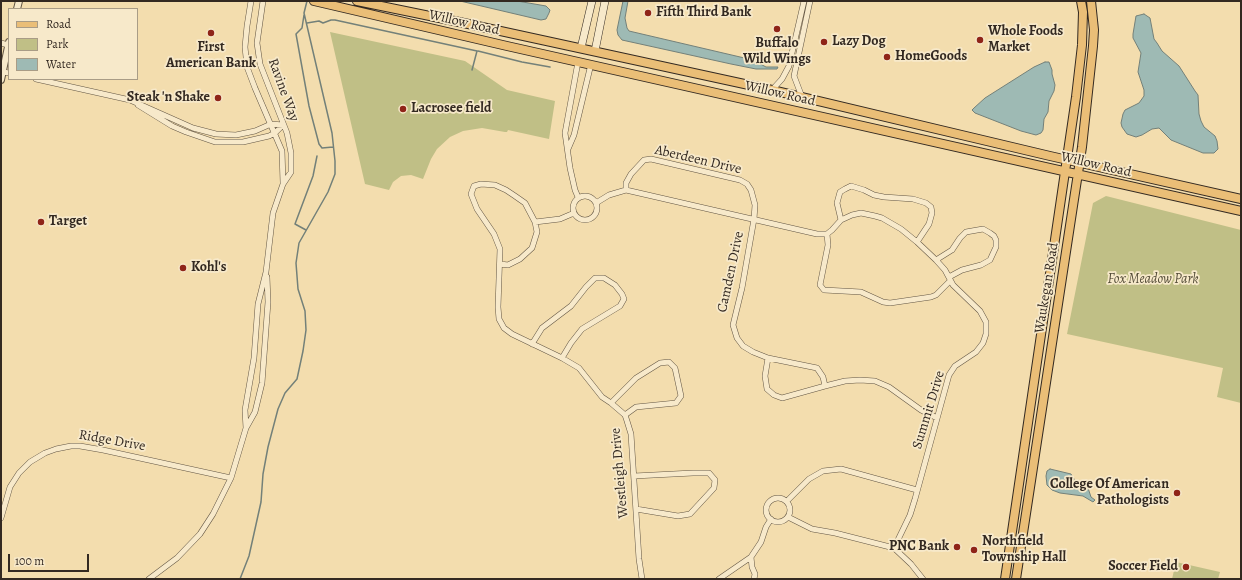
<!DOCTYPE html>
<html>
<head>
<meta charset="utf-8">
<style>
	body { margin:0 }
	#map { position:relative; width:1242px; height:580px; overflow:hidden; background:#f3ddae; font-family:Alegreya,serif }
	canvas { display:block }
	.frame { position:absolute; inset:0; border:2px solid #332921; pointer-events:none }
	.legend { position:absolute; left:8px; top:8px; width:130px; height:72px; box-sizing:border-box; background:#f7e9ca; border:1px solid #a99c86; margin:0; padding:5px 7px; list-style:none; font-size:12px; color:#332921 }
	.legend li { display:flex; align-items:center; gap:8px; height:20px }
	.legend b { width:20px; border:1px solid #a99c86 }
	.scale { position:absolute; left:8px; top:554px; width:81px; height:18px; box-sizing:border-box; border:2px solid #332921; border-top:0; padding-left:5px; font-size:12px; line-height:14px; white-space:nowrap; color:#332921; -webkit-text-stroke:3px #f7e9ca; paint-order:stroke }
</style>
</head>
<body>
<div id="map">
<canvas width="1242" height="580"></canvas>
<div class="frame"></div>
<ul class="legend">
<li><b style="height:5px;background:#eabe77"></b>Road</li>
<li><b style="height:11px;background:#c0bf86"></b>Park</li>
<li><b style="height:11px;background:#9ebab4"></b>Water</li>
</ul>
<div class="scale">100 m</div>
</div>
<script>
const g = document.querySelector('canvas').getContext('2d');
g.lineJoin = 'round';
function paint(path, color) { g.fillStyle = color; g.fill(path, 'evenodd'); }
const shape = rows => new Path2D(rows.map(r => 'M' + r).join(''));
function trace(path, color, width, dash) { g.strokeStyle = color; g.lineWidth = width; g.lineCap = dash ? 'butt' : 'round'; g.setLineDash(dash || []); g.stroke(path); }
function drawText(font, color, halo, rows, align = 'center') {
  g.font = font + ' Alegreya,serif'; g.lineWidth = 3.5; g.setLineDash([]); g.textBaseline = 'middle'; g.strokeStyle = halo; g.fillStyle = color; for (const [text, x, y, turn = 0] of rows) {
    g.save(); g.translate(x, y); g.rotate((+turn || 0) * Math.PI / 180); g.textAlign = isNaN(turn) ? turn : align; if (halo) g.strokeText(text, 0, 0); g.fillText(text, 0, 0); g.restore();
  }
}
const green = shape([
	[330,32,465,61,507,90,555,101,549,139,508,130,507,132,505,132,482,128,463,131,450,137,437,149,431,159,423,179,411,175,401,176,393,182,389,190,365,184],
	[1106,196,1241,230,1241,403,1217,397,1223,368,1067,334,1093,203],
	[1176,562,1220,572,1218,579,1172,579]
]);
const water = shape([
	[460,1,517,1,546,6,550,10,549,13,546,19,541,20,460,1],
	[623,1,628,1,625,18,627,28,629,31,753,60,766,67,778,67,777,69,756,69,731,64,622,40,618,35,617,30,623,1],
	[1144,14,1150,18,1154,39,1157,43,1162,51,1179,66,1195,91,1198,95,1199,114,1201,121,1204,127,1215,136,1217,141,1218,149,1214,153,1203,153,1171,140,1159,128,1152,129,1142,135,1136,137,1127,134,1122,127,1121,123,1123,114,1125,110,1139,103,1144,96,1144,90,1138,72,1141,53,1133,38,1133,34,1136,16,1144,14],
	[1045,62,1049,62,1052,70,1052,74,1055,85,1054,91,1049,101,1048,112,1044,119,1043,130,1041,133,1036,135,1021,131,975,113,972,110,974,108,985,98,1034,67,1045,62],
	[1050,469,1071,474,1074,479,1074,486,1078,488,1088,488,1091,497,1095,500,1093,502,1083,496,1060,493,1052,490,1047,485,1046,476,1047,471,1050,469]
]);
const stream = shape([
	[304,15,302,28,296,34,309,106,319,144,322,148,333,147],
	[307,23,319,21,323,23,331,20,335,20,477,51,472,70],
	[478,51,522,62,550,67],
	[306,230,295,224,313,176,317,156],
	[240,579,249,556,261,502,263,474,268,447,278,409,285,393,297,379,303,351,306,330,305,311,298,289,296,263,299,243,328,192,335,174,335,161,332,133,304,13,307,1]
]);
const minor = shape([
	[251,1,247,26,245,47,247,67,255,88,282,151,283,183],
	[1,43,8,45],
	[3,72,9,73],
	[36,79,130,100,193,128,216,134,236,135,255,131,271,124,283,125],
	[772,90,782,79,789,66,804,1],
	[802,97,794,76,810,1],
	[138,105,172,126,186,132,215,142,243,142,269,136,275,133,283,125],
	[568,149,574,135,591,64],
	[626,190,626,183,631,174,644,160,651,159,740,180,747,184,751,190,755,205,754,219,742,288,733,325,737,338,743,346,753,352,768,358,817,368,823,377,825,386,845,381,860,380,875,381,889,387,921,410,937,418],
	'573 208a12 12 0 1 1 24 0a12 12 0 1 1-24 0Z',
	[578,197,575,190,570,168,565,133,578,62],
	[596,203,609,195,626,190,817,234,827,234,832,230,841,220,852,215,861,213,875,216,882,218,901,229,917,242,936,260,945,270,953,285,980,311,986,322,986,334,983,343,976,352,955,366,949,375,915,499,910,515,894,548],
	[841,220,837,203,840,192,845,189,851,186,864,190,874,195,884,197,913,199,926,203,931,207,932,213,929,224,917,242],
	[535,222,560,219,574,213],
	[827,234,828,245,820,285,824,290,861,292,883,302,890,303,931,297,936,295,950,281],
	[936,260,952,250,960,238,966,232,983,229,990,233,994,236,996,240,996,247,990,260,981,265,962,270,949,277],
	[500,264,508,265,520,259,532,248,537,232,535,222,525,203,515,196,506,190,495,185,481,184,474,186,471,194,477,209,494,234,500,249,498,307,499,319,504,328,512,334,562,358,579,368,602,397,611,403,625,415,627,421,631,434,639,559,642,579],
	[532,344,542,328,571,306,586,287,595,278,604,278,615,285,622,294,624,299,620,306,582,329,571,343,562,358],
	[768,358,765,376,767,389,774,395,782,398,825,386],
	[611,403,636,378,660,363,669,362,675,368,681,396,676,403,636,407,625,415],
	[246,428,245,410,254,358,258,304,266,272,273,213,283,184,291,172,291,153,287,133,260,64,257,43,263,1],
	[634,476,693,473,709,473,715,480,714,488,690,514,678,516,636,509],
	'766 510a12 12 0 1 1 24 0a12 12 0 1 1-24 0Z',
	[787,501,809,479,823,471,841,469,917,490],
	[788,517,812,529,835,533,894,548,911,564,923,579],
	[1,518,10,487,19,473,30,462,45,453,56,449,71,446,80,446,103,450,231,478],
	[149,579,177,558,200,534,213,514,231,478,246,428,255,412,262,383,268,302,267,277],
	[719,579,751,557],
	[754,579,755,574,752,567,751,557,761,542,766,527,771,519]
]);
const tertiary = shape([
	[17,9,19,1],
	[1,80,9,42]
]);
const secondary = shape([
	[581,48,592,1],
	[595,51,605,1]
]);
const primary = shape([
	[314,1,507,46,1241,211],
	[357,1,459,22,772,90,1050,156,1241,199],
	[1005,579,1076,97,1082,45,1083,12,1081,1],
	[1016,579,1082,147,1093,46,1094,30,1091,1]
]);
const markers = [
	[648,13,4,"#8f2418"],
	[777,29,4,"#8f2418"],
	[211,33,4,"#8f2418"],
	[980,40,4,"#8f2418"],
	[824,42,4,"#8f2418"],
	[887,57,4,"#8f2418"],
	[218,98,4,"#8f2418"],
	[403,109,4,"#8f2418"],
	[41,222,4,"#8f2418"],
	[183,268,4,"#8f2418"],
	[1177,493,4,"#8f2418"],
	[957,547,4,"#8f2418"],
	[974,550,4,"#8f2418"],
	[1186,567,4,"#8f2418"]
];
const poiNames = [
	["Fifth Third Bank",656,13],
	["Whole Foods",988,32],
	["Market",988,48],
	["Lazy Dog",832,42],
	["Buffalo",777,44,"center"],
	["Wild Wings",777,60,"center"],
	["First",211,48,"center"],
	["American Bank",211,64,"center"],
	["HomeGoods",895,57],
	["Steak 'n Shake",210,98,"right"],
	["Lacrosee field",411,109],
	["Target",49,222],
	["Kohl's",191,268],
	["College Of American",1169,485,"right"],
	["Pathologists",1169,501,"right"],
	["Northfield",982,542],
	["Township Hall",982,558],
	["PNC Bank",949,547,"right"],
	["Soccer Field",1178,567,"right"]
];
const streetNames = [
	["Willow Road",464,23,13],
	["Ravine Way",283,90,70],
	["Willow Road",780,94,13],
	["Aberdeen Drive",698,160,13],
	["Willow Road",1096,165,13],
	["Camden Drive",731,272,-78],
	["Waukegan Road",1047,288,-81],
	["Summit Drive",929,410,-73],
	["Ridge Drive",112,441,10],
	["Westleigh Drive",620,473,-95]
];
const parkNames = [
	["Fox Meadow Park",1153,280]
];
paint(green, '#c0bf86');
paint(water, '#9ebab4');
trace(water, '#738079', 1);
trace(stream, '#738079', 1.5);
trace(minor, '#635644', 6);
trace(tertiary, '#635644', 8);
trace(secondary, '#332921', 8);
trace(primary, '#332921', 10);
trace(minor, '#f7e9ca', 5);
trace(tertiary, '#f7e9ca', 6);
trace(secondary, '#f7e9ca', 7);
trace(primary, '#eabe77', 8);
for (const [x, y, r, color] of markers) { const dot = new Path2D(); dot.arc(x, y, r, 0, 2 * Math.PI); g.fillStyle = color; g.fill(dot); trace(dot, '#f7e9ca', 1.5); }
drawText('bold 14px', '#332921', '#f7e9ca', poiNames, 'left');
drawText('14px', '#332921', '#f7e9ca', streetNames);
drawText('italic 14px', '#564e3a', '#f7e9ca', parkNames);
</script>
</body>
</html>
